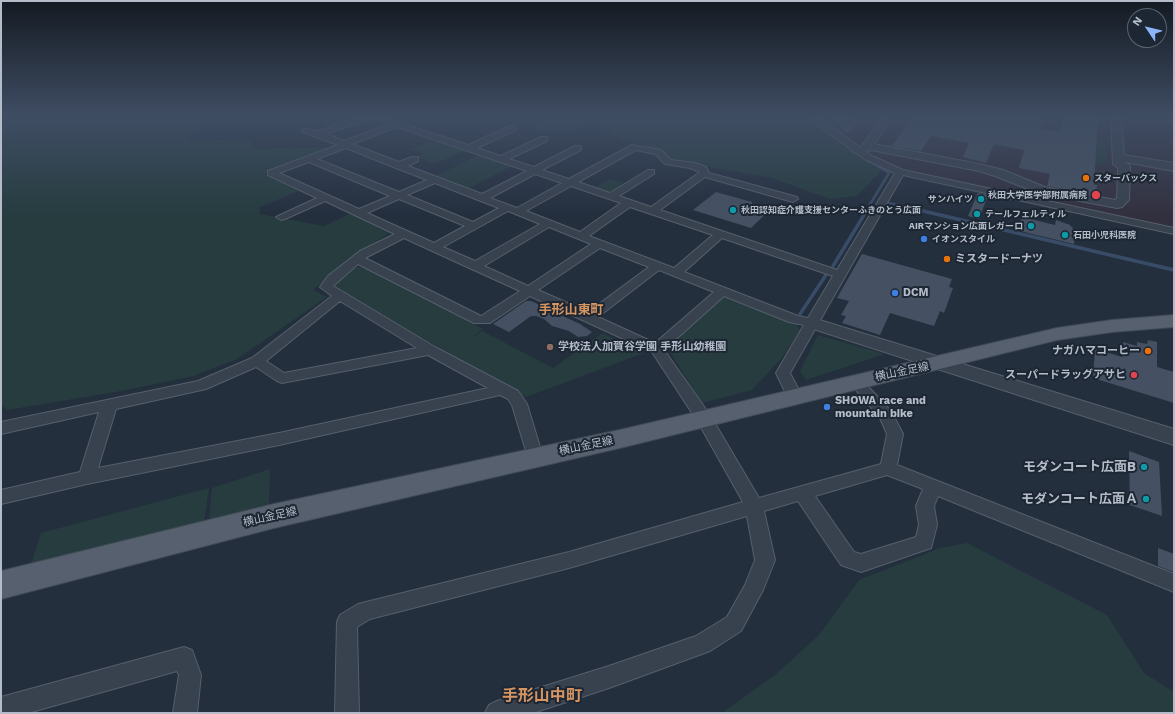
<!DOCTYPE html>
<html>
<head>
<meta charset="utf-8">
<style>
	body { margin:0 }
	#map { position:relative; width:1175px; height:714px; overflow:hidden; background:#242f3e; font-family:"Work Sans",sans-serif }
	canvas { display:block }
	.frame { position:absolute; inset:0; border:2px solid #b4bcc9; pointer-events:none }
	.north { position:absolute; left:1127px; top:8px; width:40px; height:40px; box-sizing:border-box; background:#1d2633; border:1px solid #59626f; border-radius:50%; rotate:305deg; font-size:11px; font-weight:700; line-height:16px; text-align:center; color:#b4bcc9 }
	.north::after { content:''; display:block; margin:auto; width:14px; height:18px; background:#8ab4f8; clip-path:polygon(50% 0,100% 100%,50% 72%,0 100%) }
</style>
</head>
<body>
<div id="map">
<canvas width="1175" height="714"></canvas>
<div class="frame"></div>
<div class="north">N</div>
</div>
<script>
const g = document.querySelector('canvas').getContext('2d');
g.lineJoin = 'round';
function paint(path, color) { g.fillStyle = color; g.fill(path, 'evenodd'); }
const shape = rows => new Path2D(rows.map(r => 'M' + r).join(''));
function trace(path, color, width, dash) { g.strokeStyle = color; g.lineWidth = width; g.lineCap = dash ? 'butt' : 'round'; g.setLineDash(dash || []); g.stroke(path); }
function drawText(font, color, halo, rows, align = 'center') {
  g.font = font + ' "Work Sans","Noto Sans JP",sans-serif'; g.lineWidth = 4; g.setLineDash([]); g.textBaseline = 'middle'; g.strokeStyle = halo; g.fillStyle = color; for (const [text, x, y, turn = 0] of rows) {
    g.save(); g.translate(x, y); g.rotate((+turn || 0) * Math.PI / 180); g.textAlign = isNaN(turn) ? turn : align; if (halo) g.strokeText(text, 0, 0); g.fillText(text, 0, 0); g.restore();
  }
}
const medical = shape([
	[809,116,1168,116,1174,143,1174,228,902,171,875,159]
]);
const green = shape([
	[1,116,233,116,192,131,187,139,253,141,251,146,259,150,285,147,331,148,265,174,299,191,260,207,260,214,324,226,351,213,391,232,357,253,313,290,327,297,237,359,193,376,127,390,7,410,1,405],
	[538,116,809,116,881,171,857,196,830,199,772,178,673,160,663,156,659,150,620,139,595,124,566,132,538,130,535,129,540,119],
	[435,139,466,150,434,164,416,157,423,154,411,149],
	[1097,139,1107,143,1107,164,1094,165],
	[481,154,514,165,467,189,433,177],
	[610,179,627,184,613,192,607,192,594,188],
	[362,267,412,290,483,329,467,341,482,331,553,368,602,333,644,353,526,397,335,288,336,282,353,268],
	[730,297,795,323,800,330,781,359,752,390,702,403,670,352,669,347,722,298],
	[818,335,885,354,806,380,800,371],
	[270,469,269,509,209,521,212,488],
	[209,488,204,523,31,564,41,533],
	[967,543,1107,615,1144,673,1174,692,1174,713,722,713,775,675,819,635,859,580,940,548]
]);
const streamFar1 = shape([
	[889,203,924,211],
	[866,211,889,173,875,165]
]);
const stream = shape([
	[919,210,1174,270],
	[833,266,867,210],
	[800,314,826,275]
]);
const building = shape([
	[830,116,837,116,859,121,847,133],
	[913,116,1023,116,1043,119,1040,129,1060,132,1065,116,1082,119,1083,116,1098,118,1094,185,1097,185,1096,195,1047,186,1050,174,1019,168,1024,150,994,144,986,163,963,157,969,143,931,136,921,151,892,146],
	[716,192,752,202,752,204,771,209,751,228,693,210],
	[978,193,988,195,979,219,968,216],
	[1022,217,1055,225,1056,220,1070,225,1076,232,1074,244,1020,231,1021,229,1018,228],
	[862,254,952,279,949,287,953,288,944,313,940,311,934,326,890,313,880,335,842,323,846,316,841,315,849,301,837,298],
	[526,301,531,301,580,324,592,332,587,336,578,337,569,331,552,326,544,319,536,316,531,316,509,332,493,324],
	[1148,340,1157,342,1157,367,1174,372,1174,403,1093,378,1095,349,1122,357,1123,342,1137,346,1137,342,1147,344],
	[1129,451,1159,462,1162,516,1130,505],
	[1158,548,1174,554,1174,572,1158,566]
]);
const minor = shape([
	[362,116,380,116,468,145,510,126,516,126,516,130,477,148,501,156,541,137,547,137,547,141,509,159,534,167,575,146,581,146,581,150,542,170,569,179,632,145,661,150,671,160,695,163,706,167,709,173,797,197,798,199,793,202,705,177,660,210,837,270,895,173,866,160,816,124,809,116,817,116,872,156,903,170,1174,228,1174,234,903,175,790,373,802,396,799,400,794,401,789,400,776,373,804,325,789,322,724,296,664,350,710,415,759,498,881,464,887,434,880,418,849,382,851,379,856,377,861,379,891,411,903,434,897,465,1174,574,1174,592,938,496,934,506,937,525,931,548,861,572,841,565,798,501,764,511,775,560,763,590,741,631,710,651,609,688,533,713,485,713,489,705,497,701,609,666,696,636,727,617,745,585,755,560,747,516,569,568,370,619,357,627,359,713,335,713,337,622,340,615,358,604,569,552,743,502,698,422,652,352,530,296,490,323,474,323,358,264,333,286,435,347,518,391,527,404,543,457,541,461,535,463,529,461,512,405,508,399,500,395,279,445,87,484,1,504,1,490,80,472,99,412,1,434,1,422,198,381,252,358,332,296,320,287,328,276,360,251,395,234,325,201,285,219,281,220,276,217,317,198,268,175,268,171,338,145,302,132,302,128,318,131,362,116],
	[371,118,390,124,344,141,326,134,371,118],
	[397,127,527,171,482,194,408,166,418,161,418,157,412,157,399,162,352,144,397,127],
	[346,148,396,168,427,180,399,192,317,159,346,148],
	[636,150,655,154,665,164,690,168,700,172,651,207,619,196,654,174,654,170,648,170,610,193,578,182,636,150],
	[309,162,390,196,359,209,279,173,309,162],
	[535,174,562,183,517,208,490,198,535,174],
	[435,183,478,200,499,208,473,222,407,195,435,183],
	[571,186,621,203,580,232,526,211,571,186],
	[399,199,465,226,434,243,367,213,399,199],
	[630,207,713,235,674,268,589,236,630,207],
	[508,211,540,224,475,261,443,247,508,211],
	[549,227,591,244,528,286,484,266,549,227],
	[404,238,430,250,520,291,481,316,365,258,404,238],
	[722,238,833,276,808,318,798,316,684,272,722,238],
	[600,248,649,267,588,312,538,290,600,248],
	[659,270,714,292,655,343,598,317,659,270],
	[340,301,417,348,284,373,266,361,340,301],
	[428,355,488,388,279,433,98,468,116,409,206,389,256,367,277,381,282,383,428,355],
	[887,475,923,489,916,506,919,525,916,537,861,554,854,552,815,496,887,475],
	[1169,116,1174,116,1174,125,1170,123,1169,116],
	[184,647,192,650,201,675,197,713,173,713,179,675,177,671,28,713,1,713,1,697,184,647]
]);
const tertiary = shape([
	[1111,116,1121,116,1124,155,1174,163,1174,171,1125,162,1130,166,1129,200,1122,207,1117,208,1038,193,995,176,979,171,871,150,858,154,852,151,862,146,880,120,884,119,889,122,874,144,979,164,1003,170,1045,187,1115,200,1117,198,1118,168,1113,164,1111,116],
	[813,318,1174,429,1174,445,807,327,805,323,807,319,813,318]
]);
const primary = shape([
	[1174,315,1174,327,1112,332,1057,340,624,447,274,528,1,599,1,571,274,504,624,429,1057,328,1112,320,1174,315]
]);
const markers = [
	[1086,178,4,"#e8710a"],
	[1096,195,5,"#e0444e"],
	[981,199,4,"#0f9aa8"],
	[733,210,4,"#0f9aa8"],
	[977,214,4,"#0f9aa8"],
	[1031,226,4,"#0f9aa8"],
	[1065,235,4,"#0f9aa8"],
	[924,239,4,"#3f7fe0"],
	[947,259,4,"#e8710a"],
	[895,293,4,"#3f7fe0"],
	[550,347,4,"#8d6e63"],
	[1148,351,4,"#e8710a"],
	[1134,375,4,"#e0444e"],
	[827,407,4,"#3f7fe0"],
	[1144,467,4,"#0f9aa8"],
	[1146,499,4,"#0f9aa8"]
];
const farPoinames = [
	["スターバックス",1094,178],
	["秋田大学医学部附属病院",1087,195,"right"],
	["サンハイツ",973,199,"right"],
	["秋田認知症介護支援センターふきのとう広面",741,210],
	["テールフェルティル",985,214],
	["AIRマンション広面レガーロ",1023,226,"right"],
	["石田小児科医院",1073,235],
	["イオンスタイル",932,239]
];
const poiNames = [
	["ミスタードーナツ",955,259],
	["DCM",903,293],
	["学校法人加賀谷学園 手形山幼稚園",558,347],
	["ナガハマコーヒー",1140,351,"right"],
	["スーパードラッグアサヒ",1126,375,"right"],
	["SHOWA race and",835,401],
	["mountain bike",835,414]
];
const streetNames = [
	["横山金足線",902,372,-12],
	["横山金足線",586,446,-12],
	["横山金足線",270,517,-13]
];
const quarterNames = [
	["手形山東町",571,310]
];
const nearPoinames = [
	["モダンコート広面B",1136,467],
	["モダンコート広面Ａ",1138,499]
];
const nearQuarternames = [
	["手形山中町",542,696]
];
paint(medical, '#32303f');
paint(green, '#263c3f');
trace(streamFar1, '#394c67', 2.5);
trace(stream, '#394c67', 3.5);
paint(building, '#455162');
trace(minor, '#565f6c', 2);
trace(tertiary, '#565f6c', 2);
trace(primary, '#414a57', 2);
paint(minor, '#38414e');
paint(tertiary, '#38414e');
paint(primary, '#56606e');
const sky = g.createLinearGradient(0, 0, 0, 216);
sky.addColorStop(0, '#141a22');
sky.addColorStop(0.54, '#3f4d63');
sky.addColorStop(1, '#3f4d6300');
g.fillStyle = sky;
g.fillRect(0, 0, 1175, 216);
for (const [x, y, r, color] of markers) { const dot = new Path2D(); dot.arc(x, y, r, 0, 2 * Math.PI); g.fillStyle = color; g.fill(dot); trace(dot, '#1d2633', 1.5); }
drawText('bold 9px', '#b4bcc9', '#1d2633', farPoinames, 'left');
drawText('bold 11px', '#b4bcc9', '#1d2633', poiNames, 'left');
drawText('11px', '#b4bcc9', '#1d2633', streetNames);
drawText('bold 13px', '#d59563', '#1d2633', quarterNames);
drawText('bold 13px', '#b4bcc9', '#1d2633', nearPoinames, 'right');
drawText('bold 16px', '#d59563', '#1d2633', nearQuarternames);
</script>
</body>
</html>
